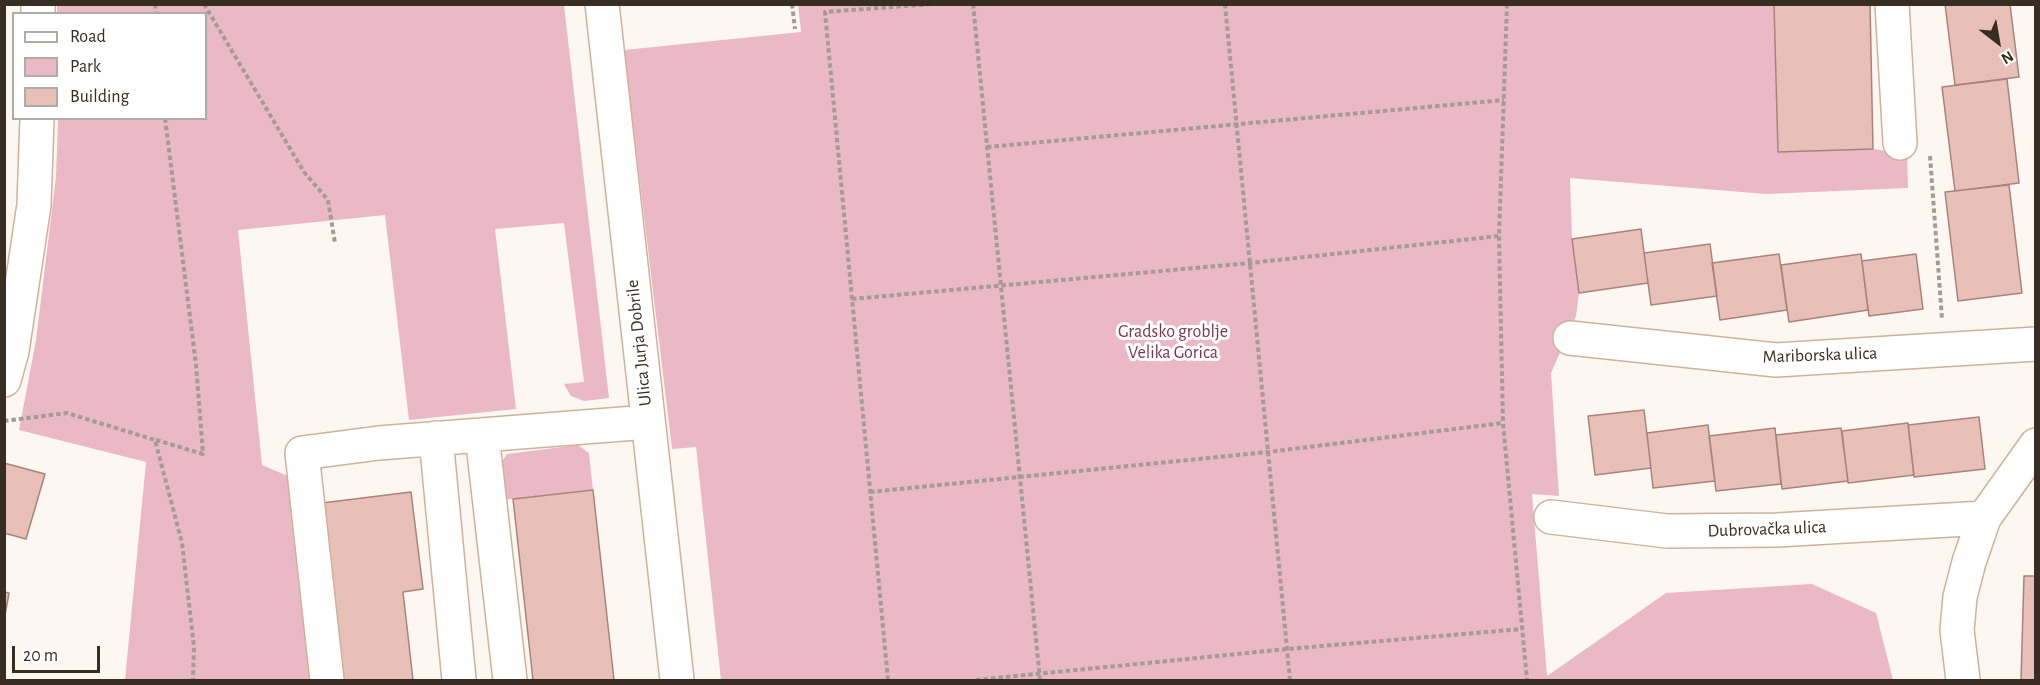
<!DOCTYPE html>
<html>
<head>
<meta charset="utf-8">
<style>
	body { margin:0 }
	#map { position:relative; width:2040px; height:685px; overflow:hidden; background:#fdf7f2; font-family:"Alegreya Sans",sans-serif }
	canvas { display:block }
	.frame { position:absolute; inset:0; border:6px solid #382d23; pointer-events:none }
	.legend { position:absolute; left:12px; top:12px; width:195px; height:108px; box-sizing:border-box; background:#fff; border:2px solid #afaba7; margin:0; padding:8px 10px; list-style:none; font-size:18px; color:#382d23 }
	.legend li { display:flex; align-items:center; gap:12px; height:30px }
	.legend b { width:30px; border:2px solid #afaba7 }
	.north { position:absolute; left:1968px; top:12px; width:60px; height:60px; -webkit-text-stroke:4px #fff; paint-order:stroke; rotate:149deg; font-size:16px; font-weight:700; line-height:24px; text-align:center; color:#382d23 }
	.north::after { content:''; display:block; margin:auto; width:21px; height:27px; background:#382d23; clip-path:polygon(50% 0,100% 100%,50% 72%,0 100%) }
	.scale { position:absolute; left:12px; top:646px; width:88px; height:27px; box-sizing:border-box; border:3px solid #382d23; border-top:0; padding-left:8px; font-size:18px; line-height:21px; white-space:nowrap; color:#382d23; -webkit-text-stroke:4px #fff; paint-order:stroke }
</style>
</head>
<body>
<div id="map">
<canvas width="2040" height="685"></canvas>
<div class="frame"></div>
<ul class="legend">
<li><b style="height:8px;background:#fff"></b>Road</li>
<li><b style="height:16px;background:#ebb8c6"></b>Park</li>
<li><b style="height:16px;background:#e8c0b7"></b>Building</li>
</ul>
<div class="north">N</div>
<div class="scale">20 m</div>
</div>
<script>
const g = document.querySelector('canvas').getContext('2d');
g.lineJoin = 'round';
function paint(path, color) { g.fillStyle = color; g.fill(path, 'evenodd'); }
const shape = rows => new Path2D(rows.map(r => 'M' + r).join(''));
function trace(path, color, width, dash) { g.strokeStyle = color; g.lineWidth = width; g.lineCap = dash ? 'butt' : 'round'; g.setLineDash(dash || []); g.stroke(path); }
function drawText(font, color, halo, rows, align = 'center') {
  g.font = font + ' "Alegreya Sans",sans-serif'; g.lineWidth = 6; g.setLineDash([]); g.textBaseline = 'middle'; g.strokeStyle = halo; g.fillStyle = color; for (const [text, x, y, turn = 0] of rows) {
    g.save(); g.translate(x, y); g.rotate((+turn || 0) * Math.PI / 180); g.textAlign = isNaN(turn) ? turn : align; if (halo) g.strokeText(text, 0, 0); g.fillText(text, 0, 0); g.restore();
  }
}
const green = shape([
	[798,4,1774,5,1778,152,1873,149,1907,154,1908,188,1766,194,1570,178,1572,239,1579,293,1576,316,1551,373,1559,496,1532,494,1547,676,1666,593,1812,584,1876,613,1893,680,721,680,696,447,672,449,624,50,801,32],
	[57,5,564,5,609,398,584,401,571,396,564,384,584,382,564,223,495,229,516,409,409,420,385,215,238,230,262,465,288,476,310,680,125,680,146,462,19,430,36,340,56,177,58,119,206,118,206,14,57,13],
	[578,445,589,453,593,490,501,500,499,466,507,454]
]);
const building = shape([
	[1774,4,1870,4,1873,149,1778,152,1774,4],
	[1945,4,2010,4,2019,77,1955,85,1945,4],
	[2007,79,2019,183,1955,191,1942,87,2007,79],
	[2009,185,2022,293,1958,301,1945,192,2009,185],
	[1641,229,1648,283,1579,293,1572,239,1641,229],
	[1710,244,1717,296,1651,305,1644,253,1710,244],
	[1779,254,1787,310,1720,320,1712,263,1779,254],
	[1861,254,1868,310,1789,322,1781,265,1861,254],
	[1916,254,1923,309,1869,316,1862,261,1916,254],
	[1644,410,1651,468,1595,475,1588,416,1644,410],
	[1979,417,1985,469,1914,477,1908,425,1979,417],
	[1908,423,1914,475,1848,483,1842,431,1908,423],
	[1708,425,1715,481,1653,488,1647,433,1708,425],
	[1775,428,1781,484,1716,491,1709,436,1775,428],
	[1841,428,1848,481,1782,489,1776,435,1841,428],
	[4,463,45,474,26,539,4,533,4,463],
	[593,490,614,680,533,680,513,499,593,490],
	[411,492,423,589,403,592,413,680,343,680,322,503,411,492],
	[2024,576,2036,576,2036,680,2021,680,2024,576],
	[4,592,9,593,4,621,4,592]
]);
const path = shape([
	[155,4,156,14],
	[204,4,304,172,328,200,335,243],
	[792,4,795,29],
	[973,4,1040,680],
	[1225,4,1290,680],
	[1507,4,1499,236,1503,423,1527,680],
	[987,147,1504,100],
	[1930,156,1942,319],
	[852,299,1250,263,1499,236],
	[4,421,67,413,155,440,182,543,194,647,193,680],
	[156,440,203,454,196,365,165,118],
	[870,492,1268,452,1503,423],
	[888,680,825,12,932,4],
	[976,680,1287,649,1522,629]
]);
const minor = shape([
	[38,4,38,14],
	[602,4,677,680],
	[1892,4,1900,143],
	[1570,338,1776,360,2036,344],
	[4,380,12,351,34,205,37,118],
	[482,435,510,680],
	[436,438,459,680],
	[1551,517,1667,531,1777,530,1984,518],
	[327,680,302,453,379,443,648,422],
	[1963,680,1957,630,1960,597,1969,562,1984,518,2036,445]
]);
const parkNames = [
	["Gradsko groblje",1173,332],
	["Velika Gorica",1173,353]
];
const streetNames = [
	["Ulica Jurja Dobrile",639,343,-96],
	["Mariborska ulica",1820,355,-2],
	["Dubrovačka ulica",1767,529,-2]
];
paint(green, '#ebb8c6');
paint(building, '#e8c0b7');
trace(building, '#a9837b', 1.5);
trace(minor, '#cfb299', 36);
trace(path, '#a49c94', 4, [4.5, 3]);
trace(minor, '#fff', 33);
drawText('18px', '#7e344e', '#fff', parkNames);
drawText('18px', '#382d23', '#fff', streetNames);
</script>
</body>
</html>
